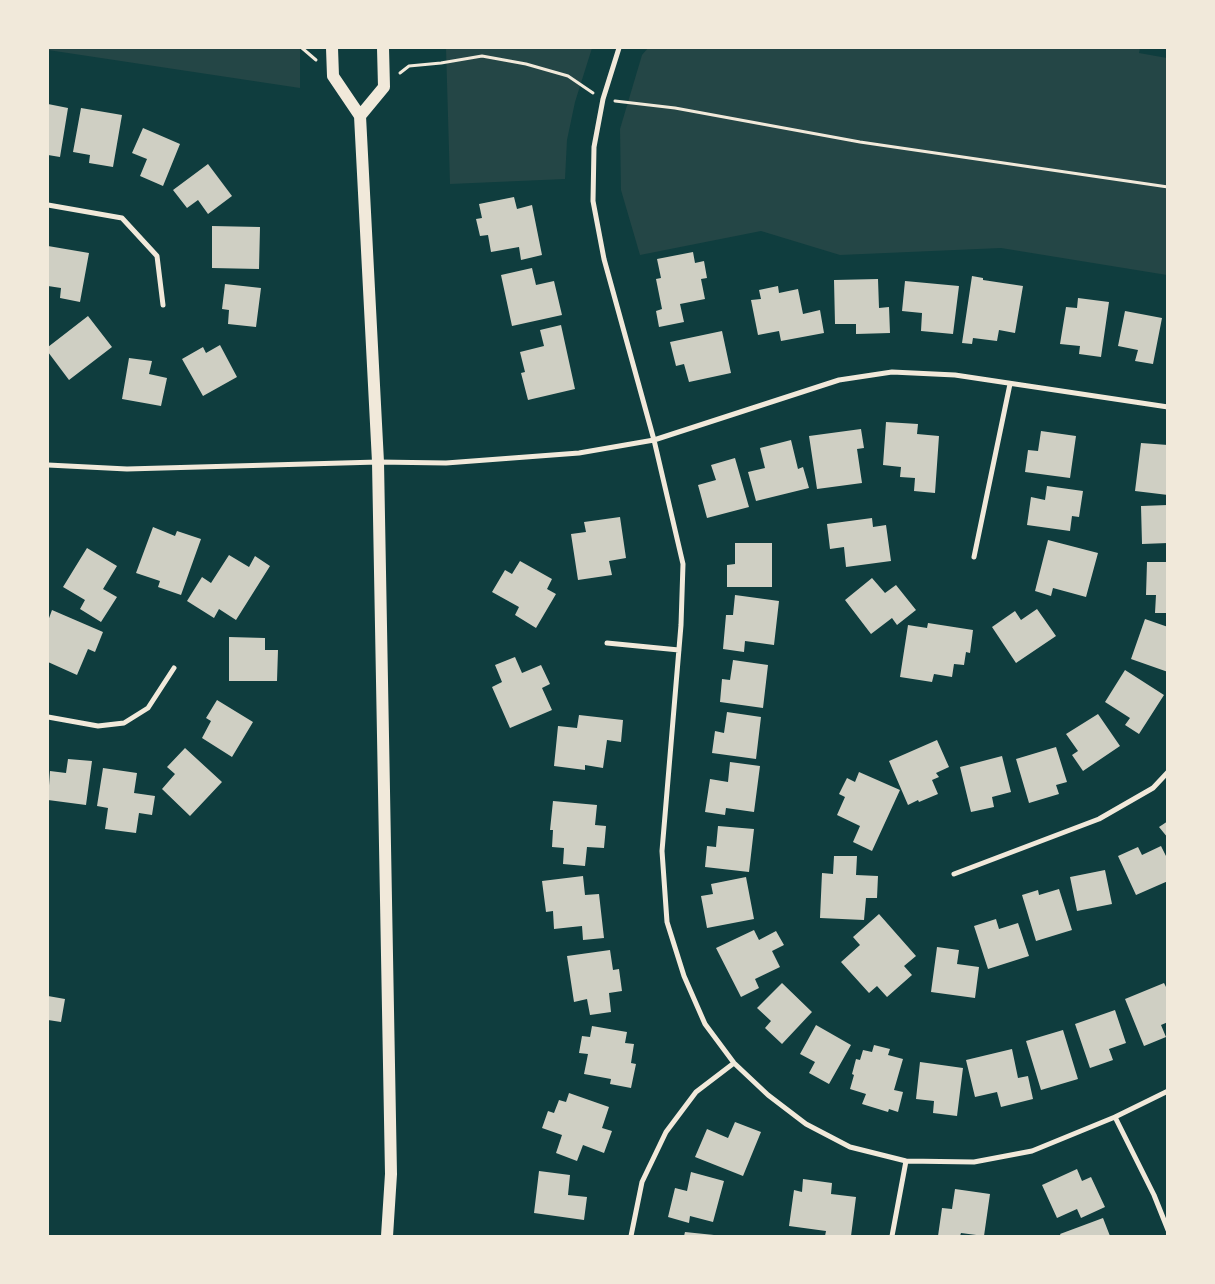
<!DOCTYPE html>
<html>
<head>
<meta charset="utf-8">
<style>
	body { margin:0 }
	#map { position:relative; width:1215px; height:1284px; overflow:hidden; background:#0f3d3e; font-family:"PT Serif",serif }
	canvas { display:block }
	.frame { position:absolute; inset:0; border:49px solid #f1e9da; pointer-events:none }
</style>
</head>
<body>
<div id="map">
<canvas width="1215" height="1284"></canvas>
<div class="frame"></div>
</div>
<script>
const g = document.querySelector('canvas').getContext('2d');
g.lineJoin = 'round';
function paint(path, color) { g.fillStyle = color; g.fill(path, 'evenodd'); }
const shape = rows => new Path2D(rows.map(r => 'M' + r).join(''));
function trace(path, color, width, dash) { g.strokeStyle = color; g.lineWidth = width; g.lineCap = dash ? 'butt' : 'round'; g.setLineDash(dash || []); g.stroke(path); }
const green = shape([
	[48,48,300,48,300,88,48,50],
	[446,48,592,48,575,102,567,140,565,179,450,184],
	[648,48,1140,48,1139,53,1167,58,1167,275,1001,248,840,255,761,231,640,255,621,190,620,129,642,55]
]);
const building = shape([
	[48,104,68,108,60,157,48,155],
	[81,108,122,115,113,167,89,163,90,155,73,152],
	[143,128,180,144,163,186,140,176,147,159,132,153],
	[208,164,232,196,208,214,198,200,187,208,173,190],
	[514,197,517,209,532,205,542,255,521,260,519,247,491,252,488,235,480,236,476,219,482,218,479,204],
	[212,226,260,227,259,269,212,268],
	[48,246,89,253,80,302,60,298,61,288,48,286],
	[693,252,695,263,704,261,707,278,701,279,705,299,680,304,684,322,659,327,656,311,662,309,656,279,661,278,657,259],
	[532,268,536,285,554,281,562,315,512,326,501,275],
	[972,276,983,278,983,280,1023,286,1015,333,999,330,997,341,973,338,972,344,962,343],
	[878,279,879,308,889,307,890,333,856,334,856,324,835,324,834,280],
	[905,281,959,286,953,334,921,331,922,313,902,311],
	[225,284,261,288,256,327,228,324,229,310,222,309],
	[778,286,779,293,798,289,803,314,820,310,824,333,781,341,779,331,758,335,751,300,761,299,759,290],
	[1078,298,1109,302,1101,357,1079,354,1080,346,1060,344,1066,307,1077,308],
	[1125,311,1162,318,1153,364,1135,361,1138,350,1118,346],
	[88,316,112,347,69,380,48,352,48,347],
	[561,325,575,389,528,400,521,373,525,372,520,352,544,346,540,330],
	[722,331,731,373,689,382,684,364,676,366,670,342],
	[220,345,237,377,203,396,182,359,203,347,206,353],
	[129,358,152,361,149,374,167,378,161,406,122,399],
	[886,422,918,424,917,434,939,436,935,493,914,491,915,478,900,477,901,467,883,465],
	[861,429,864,448,857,449,862,483,817,489,809,436],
	[1041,431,1076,436,1070,478,1025,472,1028,450,1038,451],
	[791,440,798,469,803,467,809,488,756,501,748,472,765,468,760,448],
	[1141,443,1168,445,1168,495,1135,491],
	[735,458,749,507,707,518,698,485,716,480,711,465],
	[1047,486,1083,491,1079,517,1072,516,1070,531,1027,525,1031,497,1045,500],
	[1168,505,1168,543,1142,544,1141,506],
	[620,517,626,558,609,561,612,575,578,580,571,534,586,532,584,522],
	[872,518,873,527,886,525,891,561,846,567,844,547,830,549,827,524],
	[153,527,175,536,177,531,201,539,181,595,158,587,160,581,136,573],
	[1048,540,1098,553,1086,597,1053,588,1051,596,1035,591],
	[735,543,772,543,772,587,727,587,727,565,735,564],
	[87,548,117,566,103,589,117,597,101,622,80,609,85,600,63,587],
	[229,555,249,567,255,556,270,566,236,620,219,609,214,618,187,601,202,577,211,583],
	[520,561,552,579,547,589,556,594,536,628,515,615,519,607,492,592,505,570,512,574],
	[1147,562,1168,562,1168,613,1155,613,1156,595,1146,595],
	[872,578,885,593,896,585,916,610,897,625,892,618,871,634,845,600],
	[735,595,779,601,774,645,745,641,744,652,723,649,726,615,733,615],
	[1037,609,1056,636,1016,663,992,627,1015,611,1021,620],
	[52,610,103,632,95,652,88,649,77,675,48,662,48,621],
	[1145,619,1168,627,1168,672,1131,659],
	[928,623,973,630,970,653,966,652,964,665,954,664,952,677,934,674,932,682,900,677,908,625,927,628],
	[229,637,265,638,265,650,278,650,277,681,229,681],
	[515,657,522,673,541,665,550,684,542,688,552,710,510,728,492,687,502,682,495,665],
	[733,660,768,665,763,708,720,702,722,679,730,680],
	[1125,670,1164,695,1139,734,1125,725,1130,718,1105,702],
	[217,700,253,722,232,757,202,738,211,721,206,718],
	[727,712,761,717,756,759,712,753,715,731,724,733],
	[1098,714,1120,746,1083,771,1072,755,1078,751,1066,734],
	[579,715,623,720,621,742,607,740,603,768,585,765,585,770,554,766,558,726,577,728],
	[937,740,949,767,936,773,939,777,932,780,938,794,919,802,918,800,908,805,889,761],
	[1056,747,1067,782,1056,785,1059,794,1029,803,1016,759],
	[185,748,222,782,190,816,162,789,175,774,167,767],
	[1002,756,1011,792,992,797,994,807,971,812,960,767],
	[68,759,92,761,86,805,48,800,50,771,66,773],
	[730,762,760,766,754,812,726,808,725,815,705,812,710,779,728,782],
	[103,768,137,773,134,793,155,796,152,815,139,813,136,833,105,829,108,808,97,806],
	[859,772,900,790,872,851,853,842,860,826,837,815,845,797,839,794,847,778,855,782],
	[553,801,597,805,595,825,606,826,604,848,587,847,585,866,563,864,564,848,552,847,553,830,550,830],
	[1168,821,1168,838,1159,827],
	[718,826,754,829,749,872,705,867,707,846,716,847],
	[1161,846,1168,860,1168,881,1136,895,1118,856,1138,847,1142,855],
	[834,856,857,856,856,875,878,876,877,898,866,898,864,920,820,918,822,873,833,874],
	[1105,870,1112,904,1077,911,1070,877],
	[583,876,585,895,599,894,604,938,583,940,582,926,554,929,553,911,546,912,542,881],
	[746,877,754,919,707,928,701,896,713,894,711,884],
	[1059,889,1072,930,1036,941,1022,895,1038,890,1039,895],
	[879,914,916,956,904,966,912,975,887,997,877,986,869,993,841,962,860,945,853,937],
	[996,919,999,929,1018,923,1029,956,988,969,974,926],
	[754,930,759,940,776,931,784,945,772,951,780,967,755,979,759,988,741,997,716,948],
	[937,947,959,950,957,964,979,967,975,998,931,992],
	[610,950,613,970,619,969,622,991,609,993,611,1012,590,1015,587,999,574,1002,567,956],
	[782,983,812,1012,782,1044,765,1028,771,1021,757,1008],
	[1164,983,1168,991,1168,1022,1161,1025,1166,1037,1144,1046,1125,999],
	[48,996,65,999,61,1022,48,1020],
	[1115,1010,1126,1043,1109,1049,1113,1060,1090,1068,1075,1024],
	[816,1025,851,1045,829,1084,809,1073,815,1062,800,1054],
	[592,1026,627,1032,625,1043,634,1044,631,1063,636,1064,631,1088,610,1084,611,1079,584,1074,588,1054,579,1053,582,1036,590,1037],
	[1063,1030,1078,1079,1041,1090,1026,1041],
	[874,1045,890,1049,888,1055,903,1059,894,1090,903,1092,898,1112,889,1109,888,1112,862,1104,866,1094,850,1089,854,1075,852,1074,856,1059,860,1060,863,1050,872,1052],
	[1012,1049,1018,1078,1028,1076,1033,1099,1001,1107,997,1092,975,1097,966,1060],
	[920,1062,963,1068,957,1116,933,1113,934,1101,916,1099],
	[569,1093,609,1107,602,1128,612,1131,604,1153,583,1145,577,1161,556,1153,562,1135,542,1128,548,1111,554,1113,559,1100,566,1102],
	[735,1122,761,1132,743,1176,695,1157,707,1129,728,1138],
	[1077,1169,1082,1181,1091,1177,1105,1207,1081,1218,1077,1209,1057,1218,1042,1185],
	[539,1171,570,1175,568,1195,587,1197,584,1220,534,1213],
	[691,1172,724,1181,713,1222,690,1216,689,1223,668,1217,675,1188,687,1191],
	[803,1179,832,1183,831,1194,856,1197,851,1236,825,1236,826,1231,789,1226,794,1190,802,1192],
	[955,1189,990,1194,984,1236,961,1233,960,1236,938,1236,942,1208,952,1209],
	[1103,1218,1110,1236,1061,1236,1060,1234],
	[685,1232,714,1235,714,1236,684,1236]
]);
const path = shape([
	[302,48,316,60],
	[400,73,409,66,441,63,482,56,526,64,568,76,593,93],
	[615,101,675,108,860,142,1168,187]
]);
const minor = shape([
	[619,48,603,99,594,147,593,201,604,259,654,440,683,564,681,625,662,851,667,922,684,976,705,1024,734,1063,768,1095,806,1124,850,1147,906,1161,974,1162,1032,1151,1115,1117,1168,1091],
	[48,205,122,218,157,256,163,305],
	[48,465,127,469,378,462,446,463,579,453,654,440,839,380,892,372,955,375,1168,407],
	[974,557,1010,384],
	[607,643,679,650],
	[48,717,98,726,124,723,148,708,174,668],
	[954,874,1099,819,1153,788,1168,772],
	[1115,1117,1154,1195,1168,1230],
	[631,1236,642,1182,666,1132,696,1092,734,1063],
	[892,1236,906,1161]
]);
const primary = shape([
	[332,48,333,76,360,116,378,462,391,1174,387,1236],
	[360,116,384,87,383,48]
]);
paint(green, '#244646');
paint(building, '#cfcfc3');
trace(path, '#f1e9da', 3);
trace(minor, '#f1e9da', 5);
trace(primary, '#f1e9da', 12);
</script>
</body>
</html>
